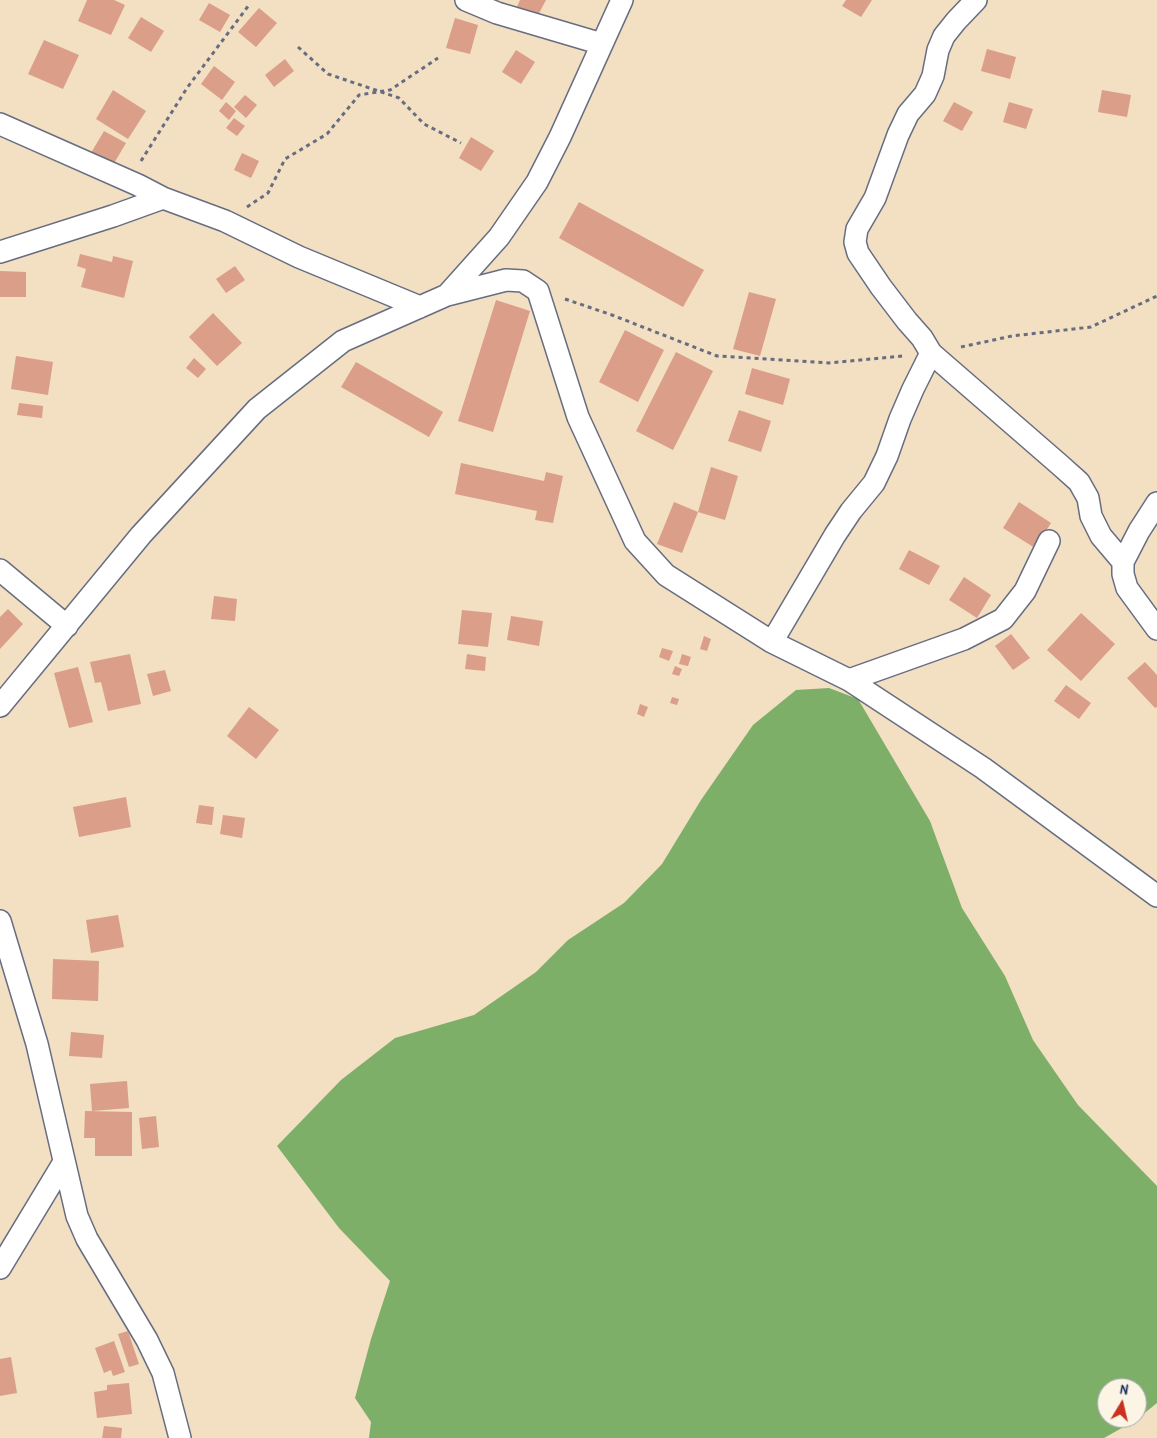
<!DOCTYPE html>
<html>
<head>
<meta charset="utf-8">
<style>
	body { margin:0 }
	#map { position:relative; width:1157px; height:1438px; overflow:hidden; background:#f3dfc2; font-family:"Patrick Hand",sans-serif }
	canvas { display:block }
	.north { position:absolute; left:1097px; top:1378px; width:50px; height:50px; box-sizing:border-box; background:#fcf5e5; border:1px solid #a2a6af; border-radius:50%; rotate:9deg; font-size:14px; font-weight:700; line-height:20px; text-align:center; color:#1b2f5e }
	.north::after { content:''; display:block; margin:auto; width:18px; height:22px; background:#c8321e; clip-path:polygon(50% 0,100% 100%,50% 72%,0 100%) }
</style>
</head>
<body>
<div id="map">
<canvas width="1157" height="1438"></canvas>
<div class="north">N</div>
</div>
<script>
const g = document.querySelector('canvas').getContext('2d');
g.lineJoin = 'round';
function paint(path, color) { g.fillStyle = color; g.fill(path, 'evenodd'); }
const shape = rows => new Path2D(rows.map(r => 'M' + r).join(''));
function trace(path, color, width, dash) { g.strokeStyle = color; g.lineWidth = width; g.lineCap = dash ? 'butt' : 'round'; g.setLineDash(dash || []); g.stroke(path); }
const forest = shape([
	[829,688,858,699,930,821,962,908,1005,976,1033,1040,1078,1105,1157,1186,1157,1403,1136,1420,1104,1438,369,1438,371,1422,355,1398,371,1339,390,1281,339,1228,277,1146,341,1080,395,1038,474,1015,536,972,568,940,624,903,662,864,701,800,753,725,796,690],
	[1107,1388,1137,1388,1137,1418,1107,1418]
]);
const building = shape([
	[87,0,114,0,125,5,111,35,78,21],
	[520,0,546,0,536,19,516,9],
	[846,0,872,0,861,17,842,6],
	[209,3,230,15,220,32,199,20],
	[259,8,277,23,256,47,238,32],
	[141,17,164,31,151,52,128,38],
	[455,18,478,25,470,54,446,48],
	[44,40,79,55,63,89,28,74],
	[987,49,1016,57,1010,79,981,71],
	[516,50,535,62,521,84,502,72],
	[285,59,294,71,274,87,265,75],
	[214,66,235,82,222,100,201,84],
	[113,90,146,111,128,139,96,119],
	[1102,90,1131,95,1127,117,1098,112],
	[245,95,257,105,246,118,234,107],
	[226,102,236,111,229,120,219,111],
	[954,102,973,112,962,131,943,121],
	[1009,102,1033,109,1026,129,1003,122],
	[234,118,245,126,237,136,226,128],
	[104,131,126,143,113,165,91,153],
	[471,137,494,151,481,171,459,158],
	[242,153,259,161,251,178,234,170],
	[579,202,704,270,683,307,559,238],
	[80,254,112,262,113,256,133,261,124,298,81,287,86,269,77,266],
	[235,266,245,280,226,293,216,279],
	[0,271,26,272,26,297,0,297],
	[749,292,776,299,760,356,733,349],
	[496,300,530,311,493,432,458,421],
	[213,313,242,343,217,366,189,337],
	[625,330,664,350,638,402,599,382],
	[676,352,713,371,673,450,636,431],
	[16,356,53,362,48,395,11,389],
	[194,358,206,369,198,378,186,368],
	[356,362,443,412,429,437,341,387],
	[752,368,790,379,783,405,745,394],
	[19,403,43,406,42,418,17,415],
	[739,410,771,421,761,452,728,441],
	[461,463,544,481,546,472,563,476,553,523,535,520,537,511,455,494],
	[711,467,738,476,725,520,698,512,682,553,657,544,674,502,698,512],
	[1019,502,1051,523,1035,548,1003,528],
	[909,550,940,566,929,585,899,569],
	[964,577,991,595,977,618,949,600],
	[214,596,237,599,235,621,211,619],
	[8,609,23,624,0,649,0,617],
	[462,610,492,613,488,647,458,644],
	[1081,613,1115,644,1081,681,1047,650],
	[511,616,543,621,539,646,507,640],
	[1011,634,1030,658,1013,670,995,646],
	[704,636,711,639,707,651,700,649],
	[662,648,673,651,669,661,659,657],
	[130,654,141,704,108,711,101,682,95,683,90,662],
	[467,654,486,657,485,671,465,669],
	[682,654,691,657,688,666,679,664],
	[1145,662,1157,675,1157,707,1155,708,1127,678],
	[675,666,682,669,679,676,672,674],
	[78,667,93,722,69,728,54,673],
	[165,670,171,691,153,696,147,674],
	[1066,685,1091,703,1079,719,1054,701],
	[672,697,679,699,677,705,670,703],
	[640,704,648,707,644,717,637,714],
	[249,707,279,730,256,759,227,736],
	[126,797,131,827,79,837,73,807],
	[199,805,214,807,212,825,196,823],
	[223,815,245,818,242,838,220,834],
	[118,915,124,947,91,953,86,920],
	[53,959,99,961,98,1001,52,999],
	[71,1032,104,1035,102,1058,69,1056],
	[127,1081,129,1108,92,1111,90,1084],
	[85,1111,132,1112,132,1156,95,1156,95,1138,84,1138],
	[156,1116,159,1147,142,1149,139,1118],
	[128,1331,139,1364,129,1367,118,1334],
	[114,1341,125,1372,113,1376,111,1370,104,1373,95,1348],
	[11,1357,17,1393,0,1396,0,1359],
	[129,1383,132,1414,97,1418,94,1392,107,1390,107,1385],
	[104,1426,122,1428,121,1438,102,1438]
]);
const path = shape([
	[298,47,328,74,399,98,424,124,461,143],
	[141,161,187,88,249,5],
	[247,207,268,193,285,159,327,134,359,95,390,90,438,58],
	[565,299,612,315,717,356,829,363,903,356],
	[961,347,1012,336,1091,327,1157,296]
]);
const minor = shape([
	[466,0,497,13,602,44],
	[0,124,138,185,163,198,225,221,299,257,420,307],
	[0,252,113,216,163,198],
	[447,295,506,280,523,281,538,291,578,417,635,541,666,575,772,642,849,680,983,768,1157,896],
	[931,353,1060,465,1079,482,1088,498,1091,516,1101,536,1123,562],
	[1157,503,1139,531,1123,562,1123,574,1127,588,1157,629],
	[0,570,67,626],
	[772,642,835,535,851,511,874,483,887,456,900,419,913,389,931,353,922,338,907,321,881,287,858,253,855,242,857,229,875,198,898,135,908,114,925,94,933,76,938,50,944,36,956,21,976,0],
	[849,680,964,639,1003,619,1025,591,1049,541],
	[0,706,141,535,257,409,343,341,447,295,499,237,537,182,560,137,622,0],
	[0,921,37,1044,77,1216,87,1239,147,1340,163,1373,180,1438],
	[0,1268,64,1162]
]);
paint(forest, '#7eaf69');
paint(building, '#da9e89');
trace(minor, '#676d81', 24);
trace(path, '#676d81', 3, [4, 4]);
trace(minor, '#fff', 21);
</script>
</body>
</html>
